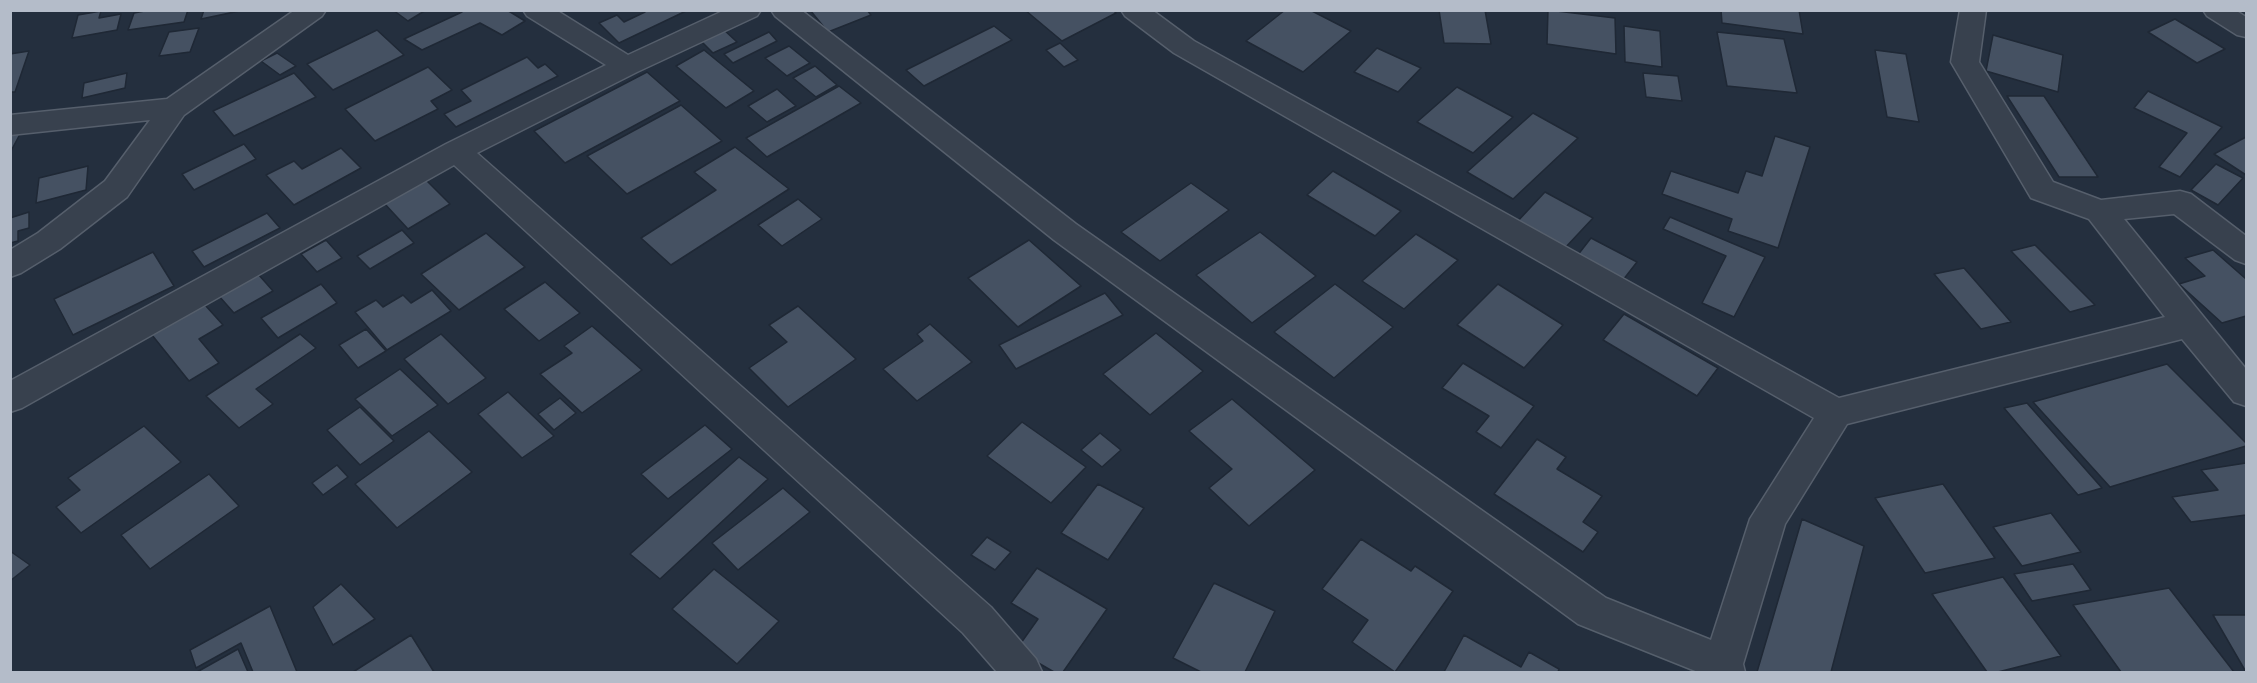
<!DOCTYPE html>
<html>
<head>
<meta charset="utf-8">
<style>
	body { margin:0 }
	#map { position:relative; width:2257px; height:683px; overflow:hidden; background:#242f3e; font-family:Inter,sans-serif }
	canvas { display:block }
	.frame { position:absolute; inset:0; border:12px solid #b4bcc9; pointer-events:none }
</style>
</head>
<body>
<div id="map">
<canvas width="2257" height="683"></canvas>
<div class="frame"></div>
</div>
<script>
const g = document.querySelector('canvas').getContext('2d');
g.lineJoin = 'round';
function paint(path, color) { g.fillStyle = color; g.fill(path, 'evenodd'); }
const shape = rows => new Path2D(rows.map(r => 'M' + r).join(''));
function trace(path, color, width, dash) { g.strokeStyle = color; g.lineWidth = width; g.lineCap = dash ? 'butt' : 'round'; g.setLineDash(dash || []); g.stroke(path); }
const building = shape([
	[150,10,188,10,184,22,128,30,134,13,150,10],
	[204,10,244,10,201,19,204,10],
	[393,10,426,10,408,21,393,10],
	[459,10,507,10,525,21,502,35,480,23,422,50,404,39,462,12,459,10],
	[643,10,686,11,619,43,599,23,617,15,624,22,645,12,643,10],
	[810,10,867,10,871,15,828,32,810,10],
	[1025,10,1113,10,1116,13,1062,41,1025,10],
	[1285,10,1310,10,1351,31,1303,72,1246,41,1285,10],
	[1439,10,1485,10,1491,44,1444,43,1439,10],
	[1548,10,1615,18,1616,54,1547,44,1548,10],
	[1721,10,1799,10,1803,34,1722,23,1721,10],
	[101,11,99,18,121,14,117,30,72,38,78,15,101,11],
	[2175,19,2225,49,2197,63,2148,32,2175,19],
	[994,26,1012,40,924,86,906,70,994,26],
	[1624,26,1660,31,1662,67,1625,62,1624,26],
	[199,28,190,52,159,56,169,32,199,28],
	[723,29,737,42,713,53,700,40,723,29],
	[377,30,404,55,333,90,307,64,377,30],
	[769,32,777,41,733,63,724,54,769,32],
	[1717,32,1784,39,1797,93,1727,86,1717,32],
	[1993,35,2063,55,2058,92,1986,71,1993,35],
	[1060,43,1078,60,1064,67,1046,50,1060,43],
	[789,46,810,63,787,76,765,58,789,46],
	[1377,48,1421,68,1398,92,1354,72,1377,48],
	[704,50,754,91,726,108,676,66,704,50],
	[1875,50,1906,54,1919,122,1887,117,1875,50],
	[29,51,15,92,10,92,10,54,29,51],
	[277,53,296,66,280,75,261,61,277,53],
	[527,57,538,68,545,64,558,76,456,127,444,114,471,101,461,90,527,57],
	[815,66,837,85,816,97,793,78,815,66],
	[428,67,452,90,431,101,438,109,375,141,345,109,428,67],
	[647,72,680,101,565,163,534,131,647,72],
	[127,73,125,88,82,98,84,83,127,73],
	[294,73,316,97,234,136,213,111,294,73],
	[1643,73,1678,76,1682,101,1646,97,1643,73],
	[839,86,861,103,767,157,746,138,839,86],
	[1457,87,1513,117,1473,153,1417,122,1457,87],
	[777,89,796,106,767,122,748,106,777,89],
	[2148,91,2222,127,2180,177,2159,167,2187,133,2134,108,2148,91],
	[2007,96,2044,96,2098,177,2059,177,2007,96],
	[681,105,722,141,627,194,587,156,681,105],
	[1533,113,1578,138,1513,199,1467,172,1533,113],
	[20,134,11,151,10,151,10,135,20,134],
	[1775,136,1810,147,1778,248,1728,231,1732,219,1662,194,1671,171,1738,193,1746,171,1762,176,1775,136],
	[2246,137,2246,175,2214,154,2246,137],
	[244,144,256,159,194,190,182,174,244,144],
	[735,147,789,189,671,265,641,238,716,190,694,172,735,147],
	[341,148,361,168,294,205,266,175,294,161,302,169,341,148],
	[2216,164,2243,178,2218,205,2191,190,2216,164],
	[88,166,86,190,36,203,39,178,88,166],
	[1333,171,1401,211,1375,236,1307,195,1333,171],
	[426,180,450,204,408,229,384,203,426,180],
	[1191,183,1229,210,1160,261,1121,232,1191,183],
	[1545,192,1593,218,1564,249,1516,223,1545,192],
	[798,199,822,219,782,246,758,225,798,199],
	[29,212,29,228,18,231,18,241,10,243,10,218,29,212],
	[267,213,280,228,204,267,192,251,267,213],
	[1670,217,1765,257,1734,317,1702,303,1726,256,1663,229,1670,217],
	[402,230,414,243,370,269,357,256,402,230],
	[1260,232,1316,276,1252,323,1196,275,1260,232],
	[486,233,525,267,459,310,421,274,486,233],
	[1416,234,1458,260,1404,309,1362,281,1416,234],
	[1591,238,1637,262,1623,280,1577,256,1591,238],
	[326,240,342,258,317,272,301,254,326,240],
	[1029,240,1081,286,1018,327,968,278,1029,240],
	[2035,245,2095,305,2070,312,2011,251,2035,245],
	[2213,250,2246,279,2246,316,2222,323,2179,284,2205,276,2185,258,2213,250],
	[153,252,174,286,73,335,54,299,153,252],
	[1964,268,2011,322,1981,329,1934,274,1964,268],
	[258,274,273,291,234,313,219,296,258,274],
	[545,282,580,313,539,341,504,309,545,282],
	[321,284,337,303,278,338,261,318,321,284],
	[1335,284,1393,327,1334,378,1274,332,1335,284],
	[1498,284,1563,325,1524,368,1457,325,1498,284],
	[432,290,451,311,387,350,355,312,376,300,383,307,403,295,411,303,432,290],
	[1105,293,1123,315,1016,369,999,345,1105,293],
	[205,305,223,325,199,339,219,363,189,381,152,335,205,305],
	[798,306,856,359,788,407,749,368,787,342,769,325,798,306],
	[1624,314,1718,368,1697,396,1603,340,1624,314],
	[930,324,972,362,917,401,883,369,923,341,917,334,930,324],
	[592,326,642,370,582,413,540,374,572,353,564,346,592,326],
	[366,329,386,351,358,368,339,345,366,329],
	[1156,333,1203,371,1150,415,1103,374,1156,333],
	[300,334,316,348,256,389,273,404,239,428,206,396,300,334],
	[441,334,486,378,448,404,404,359,441,334],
	[1463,363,1534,406,1501,448,1476,432,1489,416,1442,388,1463,363],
	[2167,364,2246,443,2246,446,2110,487,2033,402,2167,364],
	[400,369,438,405,392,436,355,399,400,369],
	[508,392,554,436,522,458,478,414,508,392],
	[560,398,576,413,554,430,538,414,560,398],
	[1232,399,1315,470,1249,526,1209,488,1232,469,1189,431,1232,399],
	[2027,403,2102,488,2078,495,2004,408,2027,403],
	[360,407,394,441,360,465,327,430,360,407],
	[1022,422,1086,467,1051,503,987,456,1022,422],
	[705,425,732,449,668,499,641,474,705,425],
	[144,426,181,462,81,533,56,507,80,490,68,478,144,426],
	[429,431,472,472,397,528,355,484,429,431],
	[1100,433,1121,450,1102,467,1081,450,1100,433],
	[1537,439,1566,457,1557,469,1602,496,1583,522,1598,532,1583,552,1494,494,1537,439],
	[739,457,768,479,660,579,630,554,739,457],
	[2246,463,2246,515,2191,522,2172,497,2218,490,2201,470,2246,463],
	[337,465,348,477,323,495,312,483,337,465],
	[209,474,239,506,150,569,121,535,209,474],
	[1098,484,1144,508,1108,560,1061,533,1098,484],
	[1943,484,1995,558,1925,573,1875,498,1943,484],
	[783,488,810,512,738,570,712,543,783,488],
	[2051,513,2081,552,2022,566,1993,527,2051,513],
	[1802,519,1864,546,1831,672,1757,672,1802,519],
	[987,537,1011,552,995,570,971,555,987,537],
	[1361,539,1411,571,1415,566,1453,591,1395,672,1352,642,1368,620,1322,589,1361,539],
	[10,551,30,565,10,581,10,551],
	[2073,564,2091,590,2032,601,2014,574,2073,564],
	[1037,568,1107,609,1063,672,1054,672,1016,650,1038,619,1011,603,1037,568],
	[714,569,779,621,737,664,672,609,714,569],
	[2003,577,2061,656,1998,672,1987,672,1932,594,2003,577],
	[1214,583,1275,611,1245,672,1201,672,1173,658,1214,583],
	[341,584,375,619,333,645,313,607,341,584],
	[2169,588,2234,672,2121,672,2073,605,2169,588],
	[270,606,297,672,253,672,241,643,196,668,190,650,270,606],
	[2213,615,2246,615,2246,672,2213,615],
	[411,635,434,672,353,672,411,635],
	[1464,635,1521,667,1529,652,1559,669,1558,672,1444,672,1464,635],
	[238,649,248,672,197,672,238,649]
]);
const street = shape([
	[295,10,326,10,322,16,184,115,127,197,60,249,21,273,10,277,10,250,38,233,105,181,150,120,10,135,10,115,167,99,295,10],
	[523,10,556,10,628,55,725,10,761,10,757,16,637,72,477,153,991,607,1036,659,1042,672,997,672,963,633,454,165,22,408,10,412,10,381,446,144,606,65,527,16,523,10],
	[771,10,801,10,1076,224,1606,598,1711,640,1750,519,1814,418,1174,53,1125,16,1121,10,1152,10,1194,41,1839,398,2165,317,2089,219,2031,198,1951,62,1960,10,1986,10,1979,62,2053,182,2101,200,2180,191,2191,194,2246,236,2246,264,2235,260,2174,214,2124,219,2246,369,2246,406,2234,402,2182,339,1847,424,1785,524,1743,664,1745,672,1698,672,1578,624,1054,240,775,16,771,10],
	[2203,10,2235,10,2246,17,2246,37,2237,35,2207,16,2203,10]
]);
paint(building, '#455162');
trace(building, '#1f2835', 1.5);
trace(street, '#565f6c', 3);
paint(street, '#38414e');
</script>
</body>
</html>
